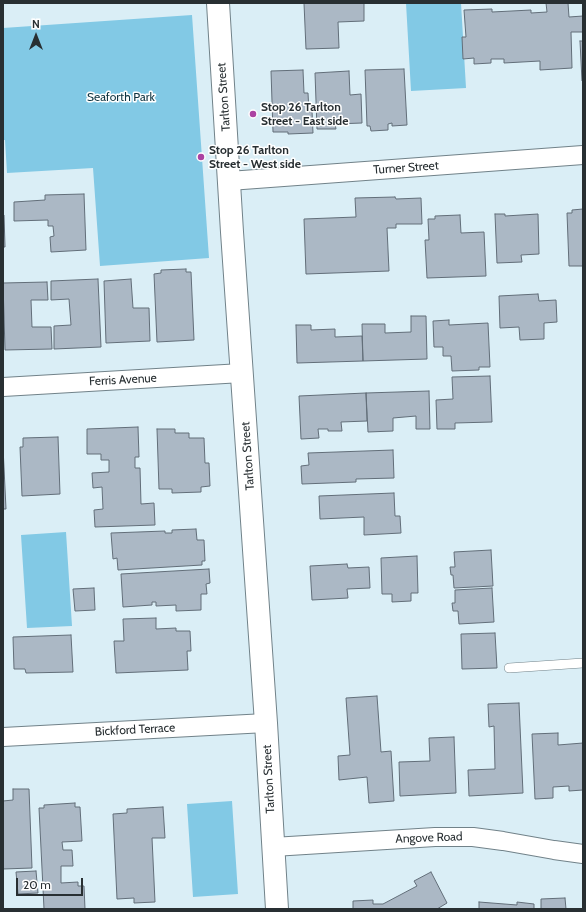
<!DOCTYPE html>
<html>
<head>
<meta charset="utf-8">
<style>
	body { margin:0 }
	#map { position:relative; width:586px; height:912px; overflow:hidden; background:#daeef6; font-family:Cabin,sans-serif }
	canvas { display:block }
	.frame { position:absolute; inset:0; border:4px solid #282f32; pointer-events:none }
	.north { position:absolute; left:16px; top:16px; width:40px; height:40px; -webkit-text-stroke:3px #fff; paint-order:stroke; rotate:0deg; font-size:11px; font-weight:700; line-height:16px; text-align:center; color:#282f32 }
	.north::after { content:''; display:block; margin:auto; width:14px; height:18px; background:#282f32; clip-path:polygon(50% 0,100% 100%,50% 72%,0 100%) }
	.scale { position:absolute; left:16px; top:878px; width:67px; height:18px; box-sizing:border-box; border:2px solid #282f32; border-top:0; padding-left:5px; font-size:12px; line-height:14px; white-space:nowrap; color:#282f32; -webkit-text-stroke:3px #fff; paint-order:stroke }
</style>
</head>
<body>
<div id="map">
<canvas width="586" height="912"></canvas>
<div class="frame"></div>
<div class="north">N</div>
<div class="scale">20 m</div>
</div>
<script>
const g = document.querySelector('canvas').getContext('2d');
g.lineJoin = 'round';
function paint(path, color) { g.fillStyle = color; g.fill(path, 'evenodd'); }
const shape = rows => new Path2D(rows.map(r => 'M' + r).join(''));
function trace(path, color, width, dash) { g.strokeStyle = color; g.lineWidth = width; g.lineCap = dash ? 'butt' : 'round'; g.setLineDash(dash || []); g.stroke(path); }
function drawText(font, color, halo, rows, align = 'center') {
  g.font = font + ' Cabin,sans-serif'; g.lineWidth = 3; g.setLineDash([]); g.textBaseline = 'middle'; g.strokeStyle = halo; g.fillStyle = color; for (const [text, x, y, turn = 0] of rows) {
    g.save(); g.translate(x, y); g.rotate((+turn || 0) * Math.PI / 180); g.textAlign = isNaN(turn) ? turn : align; if (halo) g.strokeText(text, 0, 0); g.fillText(text, 0, 0); g.restore();
  }
}
const green = shape([
	[406,3,461,3,466,88,411,91],
	[192,15,209,258,100,266,93,168,7,173,5,140,3,140,3,28],
	[66,532,72,626,27,628,21,535],
	[232,801,238,894,193,897,187,804]
]);
const building = shape([
	[304,3,364,3,364,21,338,22,339,48,306,49,304,3],
	[546,3,568,3,569,17,583,16,583,32,571,32,572,68,540,70,540,61,504,63,504,59,491,59,491,63,474,64,474,58,463,59,462,37,466,37,464,10,492,9,492,12,531,10,531,13,547,12,546,3],
	[580,41,583,41,583,81,582,81,580,41],
	[404,69,407,125,392,126,392,123,388,124,388,130,371,131,370,126,367,126,365,70,404,69],
	[303,70,304,93,308,93,309,112,312,111,313,133,288,134,288,132,273,132,271,71,303,70],
	[349,71,350,95,361,94,362,123,335,124,336,129,317,129,315,73,349,71],
	[84,194,86,250,51,252,50,237,54,236,53,226,48,226,48,220,14,221,14,202,45,200,45,195,84,194],
	[395,197,396,199,421,198,422,224,396,224,396,228,387,228,389,271,306,274,304,219,356,217,355,198,395,197],
	[583,209,583,266,569,266,567,213,572,213,572,210,583,209],
	[495,214,505,214,505,216,538,214,539,254,521,255,522,262,497,263,495,214],
	[3,215,4,215,5,247,3,247,3,215],
	[460,215,461,233,484,232,486,276,427,278,425,240,429,240,428,219,435,219,435,216,460,215],
	[186,269,186,272,191,272,194,340,157,342,154,274,161,273,161,270,186,269],
	[98,279,101,347,54,349,54,326,71,325,69,299,51,300,51,281,98,279],
	[131,279,133,308,149,308,150,341,106,343,104,281,131,279],
	[47,282,48,300,31,300,32,327,51,327,52,349,5,350,3,283,47,282],
	[538,294,539,301,556,300,557,322,544,323,544,339,520,340,519,327,500,328,499,296,538,294],
	[411,316,426,316,427,359,363,361,362,324,385,324,385,333,411,332,411,316],
	[449,320,449,325,488,323,490,367,479,367,479,370,452,371,451,356,443,356,443,347,434,347,433,321,449,320],
	[296,325,311,325,311,330,335,329,335,337,362,336,363,361,297,363,296,325],
	[490,376,492,422,455,423,455,429,437,429,436,400,453,399,452,377,490,376],
	[429,391,430,429,416,429,416,416,393,418,393,431,368,432,366,393,429,391],
	[366,393,367,421,341,422,342,431,328,431,328,429,318,429,319,438,301,439,299,396,366,393],
	[138,427,139,457,135,457,135,468,140,468,141,504,154,503,155,525,95,527,94,510,103,509,102,487,93,488,92,473,109,472,109,460,101,460,101,454,87,454,87,429,138,427],
	[157,429,175,429,175,433,189,433,189,438,204,438,205,463,209,463,210,486,201,487,201,492,172,493,172,489,159,489,157,429],
	[58,437,60,494,22,496,20,447,23,447,23,438,58,437],
	[3,447,6,509,3,509,3,447],
	[393,450,394,478,356,479,356,482,302,484,301,466,309,465,308,453,393,450],
	[394,493,395,516,400,516,401,533,364,535,364,517,320,519,319,496,394,493],
	[196,529,197,540,204,540,205,561,202,561,202,565,118,570,117,558,113,559,111,533,165,531,165,533,172,533,172,530,196,529],
	[491,550,493,586,454,588,453,575,451,575,450,567,455,567,454,552,491,550],
	[417,556,418,593,411,593,411,601,392,602,392,594,382,594,381,558,417,556],
	[347,564,348,568,369,567,370,588,347,589,348,598,312,600,310,566,347,564],
	[209,569,210,583,206,584,207,594,201,594,201,610,176,611,176,605,156,606,156,602,152,602,152,605,123,607,121,574,209,569],
	[94,588,95,610,75,611,73,589,94,588],
	[492,588,494,622,459,624,458,611,453,611,452,603,455,603,455,590,492,588],
	[156,618,156,629,176,628,176,631,190,631,191,651,187,651,188,670,116,673,114,641,124,641,123,619,156,618],
	[495,633,497,668,462,669,461,634,495,633],
	[71,635,73,672,26,673,25,669,14,669,13,637,71,635],
	[377,696,381,752,391,751,394,801,369,803,367,777,339,780,338,756,350,755,346,698,377,696],
	[519,703,523,793,469,796,468,770,495,769,494,726,489,727,488,704,519,703],
	[558,733,558,745,583,743,583,790,569,791,569,786,553,787,553,798,535,799,532,734,558,733],
	[454,737,456,793,400,796,399,762,430,761,429,738,454,737],
	[13,789,29,789,32,868,3,869,3,801,13,800,13,789],
	[75,803,75,807,80,807,82,841,62,842,63,850,72,850,73,866,61,866,61,883,78,882,78,886,84,886,85,909,44,909,39,808,44,808,44,805,75,803],
	[163,807,165,838,152,838,155,902,134,903,134,898,117,899,113,814,127,813,127,809,163,807],
	[36,871,38,893,18,894,16,872,36,871],
	[431,872,447,903,437,909,353,909,353,901,373,900,373,904,383,904,417,886,414,881,431,872],
	[565,898,566,909,541,909,541,899,565,898],
	[479,902,517,905,517,902,534,904,534,909,479,909,479,902]
]);
const service = shape([
	[509,668,583,663]
]);
const minor = shape([
	[229,181,583,155],
	[3,387,242,373],
	[3,737,266,723],
	[273,847,435,837,473,837,503,841,554,850,583,854]
]);
const tertiary = shape([
	[218,3,232,232,266,723,277,909]
]);
const markers = [
	[253,114,4,"#ac42a2"],
	[201,157,4,"#ac42a2"]
];
const parkNames = [
	["Seaforth Park",121,97]
];
const streetNames = [
	["Tarlton Street",224,97,-94],
	["Turner Street",406,168,-4],
	["Ferris Avenue",123,380,-3],
	["Tarlton Street",248,456,-94],
	["Bickford Terrace",135,730,-3],
	["Tarlton Street",269,779,-93],
	["Angove Road",429,838,-2]
];
const poiNames = [
	["Stop 26 Tarlton",261,107],
	["Street - East side",261,121],
	["Stop 26 Tarlton",209,150],
	["Street - West side",209,164]
];
paint(green, '#82c9e5');
paint(building, '#abb8c5');
trace(building, '#626e79', 1);
trace(service, '#718289', 10);
trace(minor, '#718289', 20);
trace(tertiary, '#718289', 24);
trace(service, '#fff', 9);
trace(minor, '#fff', 18);
trace(tertiary, '#fff', 22);
for (const [x, y, r, color] of markers) { const dot = new Path2D(); dot.arc(x, y, r, 0, 2 * Math.PI); g.fillStyle = color; g.fill(dot); trace(dot, '#fff', 1.5); }
drawText('12px', '#0e3340', '#fff', parkNames);
drawText('12px', '#282f32', '#fff', streetNames);
drawText('bold 12px', '#282f32', '#fff', poiNames, 'left');
</script>
</body>
</html>
